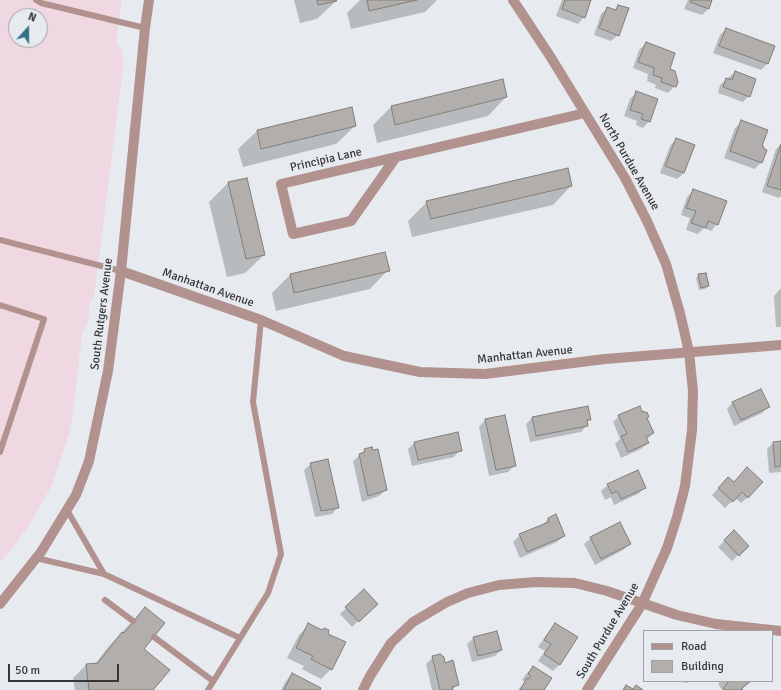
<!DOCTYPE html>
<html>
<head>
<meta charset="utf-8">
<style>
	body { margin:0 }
	#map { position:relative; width:781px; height:690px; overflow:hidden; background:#e7eaee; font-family:Signika,sans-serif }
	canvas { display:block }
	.legend { position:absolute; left:643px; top:630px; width:130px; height:52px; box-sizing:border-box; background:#e7eaee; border:1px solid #a0a2a5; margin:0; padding:5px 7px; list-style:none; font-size:12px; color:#353638 }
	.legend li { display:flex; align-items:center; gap:8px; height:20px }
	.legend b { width:20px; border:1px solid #a0a2a5 }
	.north { position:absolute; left:8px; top:8px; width:40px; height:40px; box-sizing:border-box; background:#e7eaee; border:1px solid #a0a2a5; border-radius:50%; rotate:21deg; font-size:11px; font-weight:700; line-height:16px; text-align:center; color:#353638 }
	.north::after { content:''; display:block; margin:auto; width:14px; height:18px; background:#337186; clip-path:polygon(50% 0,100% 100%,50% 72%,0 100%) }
	.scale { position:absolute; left:8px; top:664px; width:111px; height:18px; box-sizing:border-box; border:2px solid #353638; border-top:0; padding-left:5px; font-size:12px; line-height:14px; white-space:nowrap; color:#353638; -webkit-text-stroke:3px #e7eaee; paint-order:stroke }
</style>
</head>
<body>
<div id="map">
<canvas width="781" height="690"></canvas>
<ul class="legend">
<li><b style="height:5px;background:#b1928f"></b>Road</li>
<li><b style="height:11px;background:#b1aeab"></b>Building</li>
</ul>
<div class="north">N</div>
<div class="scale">50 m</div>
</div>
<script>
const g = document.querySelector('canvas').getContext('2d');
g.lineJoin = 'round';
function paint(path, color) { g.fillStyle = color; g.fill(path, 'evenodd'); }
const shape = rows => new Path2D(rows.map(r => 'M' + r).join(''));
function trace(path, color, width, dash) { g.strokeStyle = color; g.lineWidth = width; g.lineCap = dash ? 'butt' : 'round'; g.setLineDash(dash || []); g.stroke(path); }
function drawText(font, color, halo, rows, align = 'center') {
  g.font = font + ' Signika,sans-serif'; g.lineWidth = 4; g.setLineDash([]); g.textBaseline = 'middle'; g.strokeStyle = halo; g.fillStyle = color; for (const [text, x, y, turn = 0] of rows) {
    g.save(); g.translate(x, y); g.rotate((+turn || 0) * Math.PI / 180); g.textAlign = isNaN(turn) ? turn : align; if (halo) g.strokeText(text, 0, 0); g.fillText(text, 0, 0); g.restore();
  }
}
const commercial = shape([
	[0,0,122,0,116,41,122,51,123,68,94,296,90,302,88,321,82,335,72,419,69,434,52,485,31,522,12,549,0,562],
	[16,16,40,16,40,40,16,40]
]);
const shadow = shape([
	[294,0,335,0,336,1,317,19,300,23],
	[360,0,437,0,425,12,351,29,347,13],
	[562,0,590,0,584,17,578,24,556,16],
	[688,0,711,0,708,9,702,15,684,9],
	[619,6,618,35,611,41,594,35,601,14,608,8,614,10],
	[726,29,774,46,767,64,761,70,713,53,720,35],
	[646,43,669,69,675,86,668,93,655,88,656,85,647,81,648,74,633,68,639,50],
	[735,72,749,96,743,102,718,93,720,85],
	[502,80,506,97,488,116,377,143,373,125,391,107],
	[637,92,649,121,643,128,636,125,637,121,624,116,630,99],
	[351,109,355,126,336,144,243,167,238,149,257,131],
	[742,121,761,147,761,162,755,169,724,158,735,128],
	[676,139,694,146,684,173,677,179,660,173,670,146],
	[781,144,781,196,779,198,762,192,776,149],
	[246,179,264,255,245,273,227,277,209,202,228,183],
	[571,186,553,205,412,237,408,221,427,202],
	[694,190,717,224,711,231,704,228,698,234,686,230,690,218,681,215,687,197],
	[388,270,370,289,276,311,272,293,290,275],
	[699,275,708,286,705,289,699,290,696,278],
	[781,288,781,327,776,327,774,296],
	[733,402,769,406,762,413,734,426,727,409],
	[642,414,646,419,653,433,646,440,648,443,641,449,621,458,615,444,620,439,613,422,619,416],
	[504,416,515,465,508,472,489,476,479,427,485,420],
	[533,417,590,419,587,422,587,425,581,432,530,442,526,424],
	[415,442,460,450,454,457,412,466,408,449],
	[781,442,781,472,769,473,767,449,773,443],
	[365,450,386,490,379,496,362,502,353,461],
	[311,464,338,507,332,514,315,517,304,470],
	[728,478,748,497,741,503,735,498,725,508,712,495],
	[608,485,645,487,638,494,614,505,611,497,605,500,601,491],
	[555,516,564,536,557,542,520,558,513,542,520,535,542,525,548,519],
	[734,532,747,546,732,561,718,547],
	[591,538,630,544,623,550,595,565,584,544],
	[364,591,376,604,352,627,340,614],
	[145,608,142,649,152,690,75,690,73,678,86,665,95,664,109,646],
	[555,624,560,664,553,671,538,661,545,651,538,647,549,631],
	[309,625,327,634,331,669,321,679,302,669,304,666,287,658,299,635],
	[474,638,501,650,495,656,472,662,467,644],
	[433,657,445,664,458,684,452,690,432,690,426,664],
	[533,667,543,690,518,690,525,682,522,680,526,674],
	[292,674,319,690,281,690,286,681],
	[677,681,689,681,687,683],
	[721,681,751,681,741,690,722,690,718,684]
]);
const building = shape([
	[317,0,336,0,337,1,318,5,317,0],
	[367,0,417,0,369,11,367,0],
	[565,0,591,0,585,18,562,9,565,0],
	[691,0,712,0,709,9,690,2,691,0],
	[618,5,629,8,619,36,599,28,607,7,616,10,618,5],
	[726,28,775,46,768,64,719,46,726,28],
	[646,42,675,53,670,69,675,71,678,82,676,87,661,82,662,78,653,75,654,68,638,62,646,42],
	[735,71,756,79,750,97,723,87,726,78,732,80,735,71],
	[503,79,507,97,395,125,391,106,503,79],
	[636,91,658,99,650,122,641,119,643,114,630,110,636,91],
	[352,107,356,126,261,149,257,130,352,107],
	[741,120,768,130,762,146,764,147,764,149,767,150,762,163,730,151,741,120],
	[676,138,695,145,684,173,665,166,676,138],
	[781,144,781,190,767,186,781,144],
	[568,168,572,186,431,219,426,201,568,168],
	[247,178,265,255,246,259,228,182,247,178],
	[693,189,727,201,718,225,708,221,706,228,691,223,696,211,686,208,693,189],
	[385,252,390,271,294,293,290,274,385,252],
	[706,273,709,286,701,288,698,274,706,273],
	[761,389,770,407,741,420,732,402,761,389],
	[588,406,591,420,587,420,588,426,536,436,532,417,588,406],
	[640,406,642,412,644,411,645,413,647,412,649,417,647,418,654,433,646,437,649,443,628,452,621,436,627,434,618,415,640,406],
	[505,415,516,466,496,470,485,419,505,415],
	[458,432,462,451,418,460,414,442,458,432],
	[781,441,781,466,775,467,773,442,781,441],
	[372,447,373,450,378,449,387,490,368,496,359,454,365,452,364,449,372,447],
	[328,459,339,508,321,511,310,463,328,459],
	[747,467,763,482,748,498,742,492,733,502,718,488,728,477,734,482,747,467],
	[638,470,646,488,621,499,617,491,612,494,607,484,638,470],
	[556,514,565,536,527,552,519,534,549,522,548,518,556,514],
	[620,522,631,544,601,559,590,537,620,522],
	[734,530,749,546,739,556,724,540,734,530],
	[364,589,378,604,359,622,345,607,364,589],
	[145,607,165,623,144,649,170,670,153,690,89,690,86,664,98,663,122,632,124,633,145,607],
	[308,623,322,630,324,628,329,630,328,634,346,642,332,670,311,659,313,656,296,648,308,623],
	[555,623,578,637,560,665,544,654,551,644,544,640,555,623],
	[497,631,502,650,478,656,473,637,497,631],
	[440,654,444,657,445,663,453,660,459,685,452,687,453,690,440,690,432,656,440,654],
	[533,666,552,678,544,690,520,690,527,678,529,679,531,676,528,674,533,666],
	[292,673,321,688,320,690,284,690,292,673],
	[727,681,751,681,741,689,743,690,725,690,723,688,728,683,727,681],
	[626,685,633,689,636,685,643,690,623,690,626,685]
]);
const service = shape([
	[36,0,41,3,145,28],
	[0,240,121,271],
	[0,305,44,319,0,452],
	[67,510,104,574],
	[36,558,104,574,240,638],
	[105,600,133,621],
	[154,637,213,681],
	[208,690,268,593,281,554,253,402,261,320]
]);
const minor = shape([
	[513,0,550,56,625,178,647,221,666,264,680,313,689,352,693,391,692,430,685,486,677,517,667,548,642,604,587,690],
	[396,157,351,221,293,234,281,184,396,157,585,113],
	[363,690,370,676,391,643,413,622,447,602,468,593,499,585,536,582,575,583,607,591,677,615,716,624,781,631]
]);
const tertiary = shape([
	[121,271,261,320,344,356,420,372,485,374,605,359,781,345],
	[0,604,41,552,76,495,89,461,108,371,121,271,145,28,149,0]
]);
const streetNames = [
	["Principia Lane",326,160,-13],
	["North Purdue Avenue",629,162,60],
	["Manhattan Avenue",208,288,19],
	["South Rutgers Avenue",102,314,-83],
	["Manhattan Avenue",525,355,-6],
	["South Purdue Avenue",608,631,-59]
];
paint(commercial, '#f0d8e2');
paint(shadow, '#0003');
paint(building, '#b1aeab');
trace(building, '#817e7a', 1);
trace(service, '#b1928f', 6);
trace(minor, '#b1928f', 10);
trace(tertiary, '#b1928f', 10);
drawText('12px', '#353638', '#e7eaee', streetNames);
</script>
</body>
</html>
